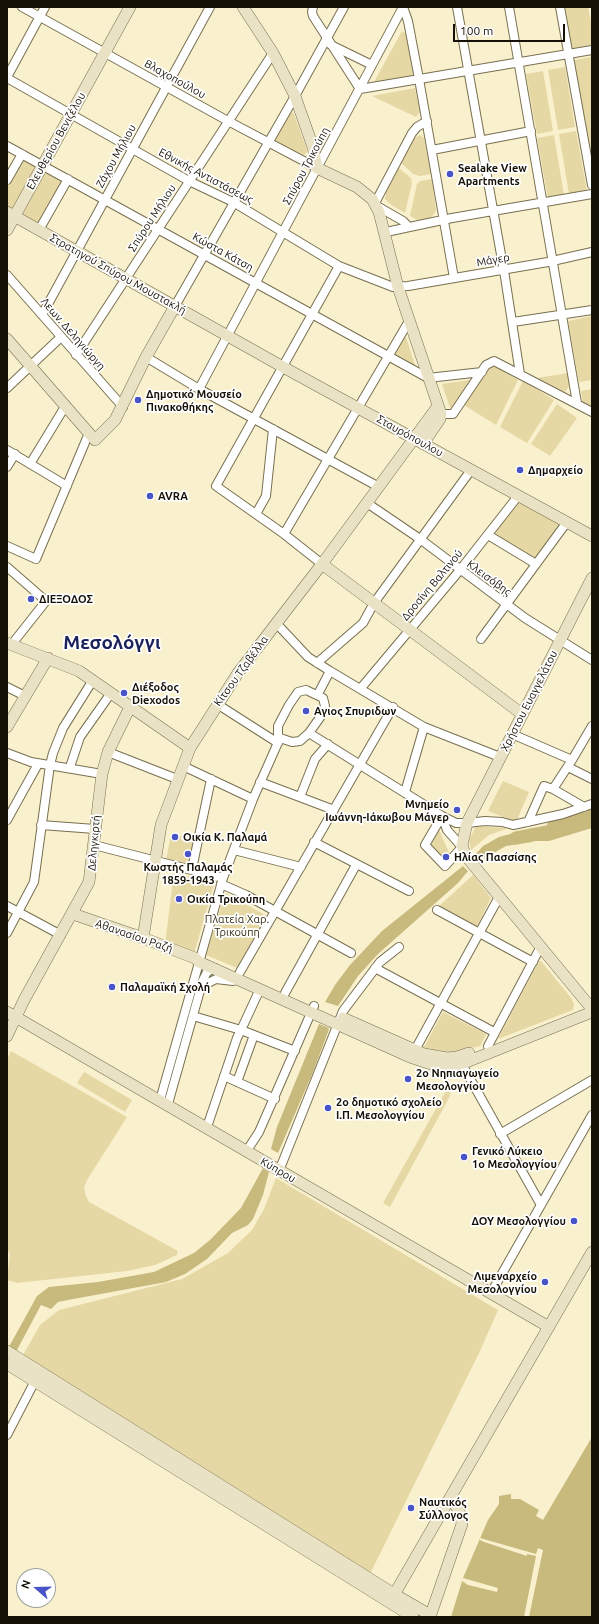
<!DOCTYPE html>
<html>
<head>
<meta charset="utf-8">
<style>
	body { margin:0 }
	#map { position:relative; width:599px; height:1624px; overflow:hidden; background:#f9f0cd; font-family:Ubuntu,sans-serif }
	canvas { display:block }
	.frame { position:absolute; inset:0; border:8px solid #151106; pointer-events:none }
	.north { position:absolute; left:16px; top:1568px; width:40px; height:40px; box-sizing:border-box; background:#fff; border:1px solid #a1a09b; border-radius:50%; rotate:290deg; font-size:11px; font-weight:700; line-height:16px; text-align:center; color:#151106 }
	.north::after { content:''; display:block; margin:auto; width:14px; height:18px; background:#4853c8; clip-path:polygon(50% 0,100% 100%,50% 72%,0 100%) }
	.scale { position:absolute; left:453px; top:24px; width:112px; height:18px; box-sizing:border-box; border:2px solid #151106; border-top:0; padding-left:5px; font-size:12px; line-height:14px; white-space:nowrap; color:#151106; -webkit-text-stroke:3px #fff; paint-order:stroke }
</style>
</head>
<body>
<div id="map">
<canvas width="599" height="1624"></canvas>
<div class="frame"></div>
<div class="north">N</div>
<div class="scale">100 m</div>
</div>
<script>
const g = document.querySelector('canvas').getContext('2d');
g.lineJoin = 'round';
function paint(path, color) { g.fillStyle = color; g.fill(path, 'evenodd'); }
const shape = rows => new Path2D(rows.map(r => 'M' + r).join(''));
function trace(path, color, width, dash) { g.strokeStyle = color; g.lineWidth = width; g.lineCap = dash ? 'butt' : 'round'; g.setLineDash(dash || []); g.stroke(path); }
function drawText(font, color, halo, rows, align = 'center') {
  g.font = font + ' Ubuntu,sans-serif'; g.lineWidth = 3.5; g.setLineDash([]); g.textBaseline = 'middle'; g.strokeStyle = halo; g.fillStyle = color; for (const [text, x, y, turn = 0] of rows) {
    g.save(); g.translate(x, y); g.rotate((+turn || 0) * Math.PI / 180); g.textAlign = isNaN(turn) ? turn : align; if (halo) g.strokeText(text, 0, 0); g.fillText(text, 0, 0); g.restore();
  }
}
const green = shape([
	[565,7,588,7,592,27,592,45,572,49],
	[402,31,406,34,413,74,411,76,374,82],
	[592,57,592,163,574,60],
	[565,67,575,127,558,130,548,70],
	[543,71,553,131,537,134,526,74],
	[415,88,420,112,416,117,372,96],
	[293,112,306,147,307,152,304,155,275,141,289,114],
	[576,131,587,191,569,194,559,134],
	[420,135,424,138,431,174,420,176,413,174,401,163,414,138],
	[554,135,564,195,548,198,537,138],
	[24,158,38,166,13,213,7,209,7,188],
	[399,168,411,178,412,183,405,213,390,204,385,199,386,192],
	[46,171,63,180,38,226,21,217],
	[432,179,436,211,430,219,417,220,410,216,417,184,420,181],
	[592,316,592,380,579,382,568,321],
	[404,337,406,337,416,368,393,357],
	[490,363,518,380,496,425,464,405],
	[568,373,570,385,565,392,537,378],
	[470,380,472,381,451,411,442,384],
	[523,381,554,400,527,443,500,427],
	[592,389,592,408,583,403,581,391],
	[557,404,577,418,550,456,531,444],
	[518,496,567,522,536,564,488,535],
	[503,781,529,792,516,822,488,811],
	[476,826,505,828,506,829,489,835,471,850,469,840],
	[438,828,451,857,445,862,429,843],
	[171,835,181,836,181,840,195,843,189,867,166,860],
	[174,872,214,884,194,954,165,944],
	[473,875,491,898,476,928,438,907],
	[225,893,267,916,237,968,206,955],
	[539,961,541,961,572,999,574,1004,573,1010,498,1039],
	[443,1012,486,1034,480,1046,446,1054,423,1049],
	[11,1051,127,1117,87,1180,84,1188,86,1196,89,1202,178,1251,177,1255,155,1265,127,1271,17,1283,7,1280,10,1254,7,1250,7,1060],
	[84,1072,132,1100,125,1112,77,1083],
	[447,1089,451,1090,450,1096,390,1207,383,1203],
	[276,1178,498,1310,480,1351,370,1574,22,1357,40,1325,59,1310,182,1279,228,1253,252,1230,264,1209]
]);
const water = shape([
	[592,809,592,828,549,841,535,841,537,838,543,837,548,822],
	[533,828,533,831,538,833,539,828,543,829,543,835,533,834,534,841,531,842,506,846,479,861,475,855,483,846,499,837],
	[463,866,468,871,458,883,378,954,358,976,338,1006,325,1002,335,985,350,965,382,931],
	[319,1024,329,1028,328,1032,313,1072,278,1153,271,1149,277,1127],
	[263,1168,269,1172,263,1195,253,1219,248,1225,232,1233,207,1259,185,1274,166,1282,68,1300,58,1302,51,1309,41,1305,17,1350,14,1352,10,1349,10,1345,37,1296,49,1287,98,1282,154,1272,194,1253,210,1240,241,1208],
	[592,1437,592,1617,451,1617,463,1578,488,1520,499,1504,499,1496,511,1494,511,1499,520,1499,539,1510,536,1516,543,1520]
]);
const pier = shape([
	[480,1538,536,1554,538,1548,543,1550,529,1617,524,1617,536,1556,527,1554,527,1556,484,1542,480,1540],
	[463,1578,498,1588,497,1592,468,1585,462,1581]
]);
const river = shape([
	[516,838,563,829,592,820]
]);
const street = shape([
	[22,7,228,121,317,168],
	[313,7,312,12,313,16,360,89,592,50],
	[403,7,408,21,419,79,454,278],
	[457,7,505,277,520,374],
	[509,7,577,403],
	[560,7,592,185],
	[331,45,372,65],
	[7,77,45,7],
	[7,78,189,181,233,202,339,266,393,287,408,286,548,262,592,252],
	[7,146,428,378,482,372],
	[432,150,531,131],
	[7,180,22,154],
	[375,203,412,133,417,127,427,121],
	[377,206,403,221,409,227],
	[39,230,68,179],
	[386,232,452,218,592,194],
	[7,275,123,407],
	[175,306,295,96,344,7],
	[42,315,210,7],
	[513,322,592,310],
	[76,355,273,53],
	[146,357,199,389,379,487],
	[7,388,61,337],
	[199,389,403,7],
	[441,414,453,414,486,365,494,361,592,412],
	[7,450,67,486],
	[30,464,66,405],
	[7,467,15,454],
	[367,503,420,539,525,618,592,660],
	[256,514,266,496,273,429],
	[284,534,409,321],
	[488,535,536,564],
	[7,546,36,559,89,433],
	[322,564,284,534,216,486,339,266],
	[7,567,46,601,12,644],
	[276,623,308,657,330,671,424,727,500,757],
	[481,639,567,522],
	[317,663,363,623,374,603,471,470],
	[7,687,25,696],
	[361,688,460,570,518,496],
	[306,690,323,698,325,706,321,716,309,733,300,741,292,742,280,738,278,735,278,726,289,705,298,692,306,690],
	[318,694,330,671],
	[217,704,278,743],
	[309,733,442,816,456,823,467,823,485,821,502,822,513,825,563,814,592,804],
	[512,734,572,760,592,726],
	[108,752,177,779],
	[7,753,31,762,102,774],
	[183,766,253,799],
	[70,767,80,737,111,693],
	[568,767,592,779],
	[260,782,334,810],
	[553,789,584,807],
	[405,792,424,727],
	[300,797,315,759,328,744],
	[442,816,447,830,462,847,445,866,425,845,442,816],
	[7,820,38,764],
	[528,822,544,786,553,789,572,760],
	[41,825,95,829],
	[314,842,409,891],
	[94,845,223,878],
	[234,850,301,867],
	[192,869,211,779],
	[221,884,246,895,351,953],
	[7,906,61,935],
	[437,910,533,962],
	[7,933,34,882,50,765,53,753,63,728,93,680],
	[375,968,494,1032],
	[240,972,393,707],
	[202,986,216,979,233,981],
	[285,993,356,865],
	[193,1016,241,1030,260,989],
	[488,1046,540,948],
	[415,1050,499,897],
	[459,1059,541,1205],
	[224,1076,275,1099],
	[237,1082,254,1035],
	[160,1100,223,878,253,799,280,738],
	[168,1104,203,980,207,972,215,968],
	[207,1127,237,1038,241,1030,295,1051],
	[500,1134,592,1080],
	[246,1152,259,1132,314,1006],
	[279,1171,343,1011,380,962,399,947],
	[491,1293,592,1115],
	[7,1435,37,1377]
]);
const secondary = shape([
	[243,7,273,53,295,96,313,147,317,168,357,187,372,199,379,212,398,287,441,414,440,419,423,444],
	[7,212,283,367,592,536],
	[7,230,130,7],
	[7,339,95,440,115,420,146,357,175,306],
	[322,564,522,714],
	[592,578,467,823,462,845,465,855,592,1009],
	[7,643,79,671,190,748],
	[7,727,48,658],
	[73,914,143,938,195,958,199,962,410,1057,434,1065,451,1066,464,1063,592,1012],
	[143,938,161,825,190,748,238,673,322,564,438,406],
	[7,1012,549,1327],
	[343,1018,424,1054,447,1058,457,1057,469,1053],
	[7,1036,24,1000,89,882,102,774,108,752,130,707],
	[7,1351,394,1594,430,1615],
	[7,1364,413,1617],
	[391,1600,592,1252],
	[430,1617,462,1524,461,1516,451,1496]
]);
const markers = [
	[450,174,4,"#4853c8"],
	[138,400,4,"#4853c8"],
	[520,470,4,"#4853c8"],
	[150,496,4,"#4853c8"],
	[31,599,4,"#4853c8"],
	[124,693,4,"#4853c8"],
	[306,711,4,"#4853c8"],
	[457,810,4,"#4853c8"],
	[175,837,4,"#4853c8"],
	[188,854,4,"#4853c8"],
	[446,857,4,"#4853c8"],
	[179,899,4,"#4853c8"],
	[112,987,4,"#4853c8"],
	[408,1079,4,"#4853c8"],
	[328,1108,4,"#4853c8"],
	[464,1157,4,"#4853c8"],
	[574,1221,4,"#4853c8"],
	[545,1282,4,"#4853c8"],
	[411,1508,4,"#4853c8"]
];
const streetNames = [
	["Βλαχοπούλου",175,79,29],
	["Ελευθερίου Βενιζέλου",56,141,-61],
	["Ζάχου Μήλιου",116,156,-61],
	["Σπύρου Τρικούπη",306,166,-62],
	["Εθνικής Αντιστάσεως",206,176,28],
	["Σπύρου Μήλιου",152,218,-57],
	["Κώστα Κάτση",223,252,29],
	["Μάγερ",493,260,-10],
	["Στρατηγού Σπύρου Μουστακλή",118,274,29],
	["Λεων. Δεληγιώργη",73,334,49],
	["Σταυρόπουλου",410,436,29],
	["Κλεισόβης",489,578,36],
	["Δροσίνη Βαλτινού",432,585,-50],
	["Κίτσου Τζαβέλλα",241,671,-54],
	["Χρήστου Ευαγγελάτου",529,701,-63],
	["Δεληγκιρτή",94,843,-85],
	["Αθανασίου Ραζή",134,936,19],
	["Κύπρου",278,1170,30]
];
const poiNames = [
	["Sealake View",458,168],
	["Apartments",458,181],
	["Δημοτικό Μουσείο",146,394],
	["Πινακοθήκης",146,407],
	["Δημαρχείο",528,470],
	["AVRA",158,496],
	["ΔΙΕΞΟΔΟΣ",39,599],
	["Διέξοδος",132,687],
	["Diexodos",132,700],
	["Αγιος Σπυριδων",314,711],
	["Μνημείο",449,804,"right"],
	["Ιωάννη-Ιάκωβου Μάγερ",449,817,"right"],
	["Οικία Κ. Παλαμά",183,837],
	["Ηλίας Πασσίσης",454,857],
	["Κωστής Παλαμάς",188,867,"center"],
	["1859-1943",188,880,"center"],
	["Οικία Τρικούπη",187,899],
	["Παλαμαϊκή Σχολή",120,987],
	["2ο Νηπιαγωγείο",416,1073],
	["Μεσολογγίου",416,1086],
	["2ο δημοτικό σχολείο",336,1102],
	["Ι.Π. Μεσολογγίου",336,1115],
	["Γενικό Λύκειο",472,1151],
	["1ο Μεσολογγίου",472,1164],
	["ΔΟΥ Μεσολογγίου",566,1221,"right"],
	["Λιμεναρχείο",537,1276,"right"],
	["Μεσολογγίου",537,1289,"right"],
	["Ναυτικός",419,1502],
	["Σύλλογος",419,1515]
];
const parkNames = [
	["Πλατεία Χαρ.",237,919],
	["Τρικούπη",237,932]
];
const townNames = [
	["Μεσολόγγι",112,643]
];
paint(green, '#e6d8a4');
paint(water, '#c8b97d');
paint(pier, '#f9f0cd');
trace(river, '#c8b97d', 13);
trace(street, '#787051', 10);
trace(secondary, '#787051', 12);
trace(street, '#fff', 8);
trace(secondary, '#e9e2c4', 11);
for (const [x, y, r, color] of markers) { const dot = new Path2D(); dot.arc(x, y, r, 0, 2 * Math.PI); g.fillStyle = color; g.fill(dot); trace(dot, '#fff', 1.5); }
drawText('11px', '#151106', '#fff', streetNames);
drawText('bold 11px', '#151106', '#fff', poiNames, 'left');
drawText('11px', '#322b0f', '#fff', parkNames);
drawText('bold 19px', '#1c225a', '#fff', townNames);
</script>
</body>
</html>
